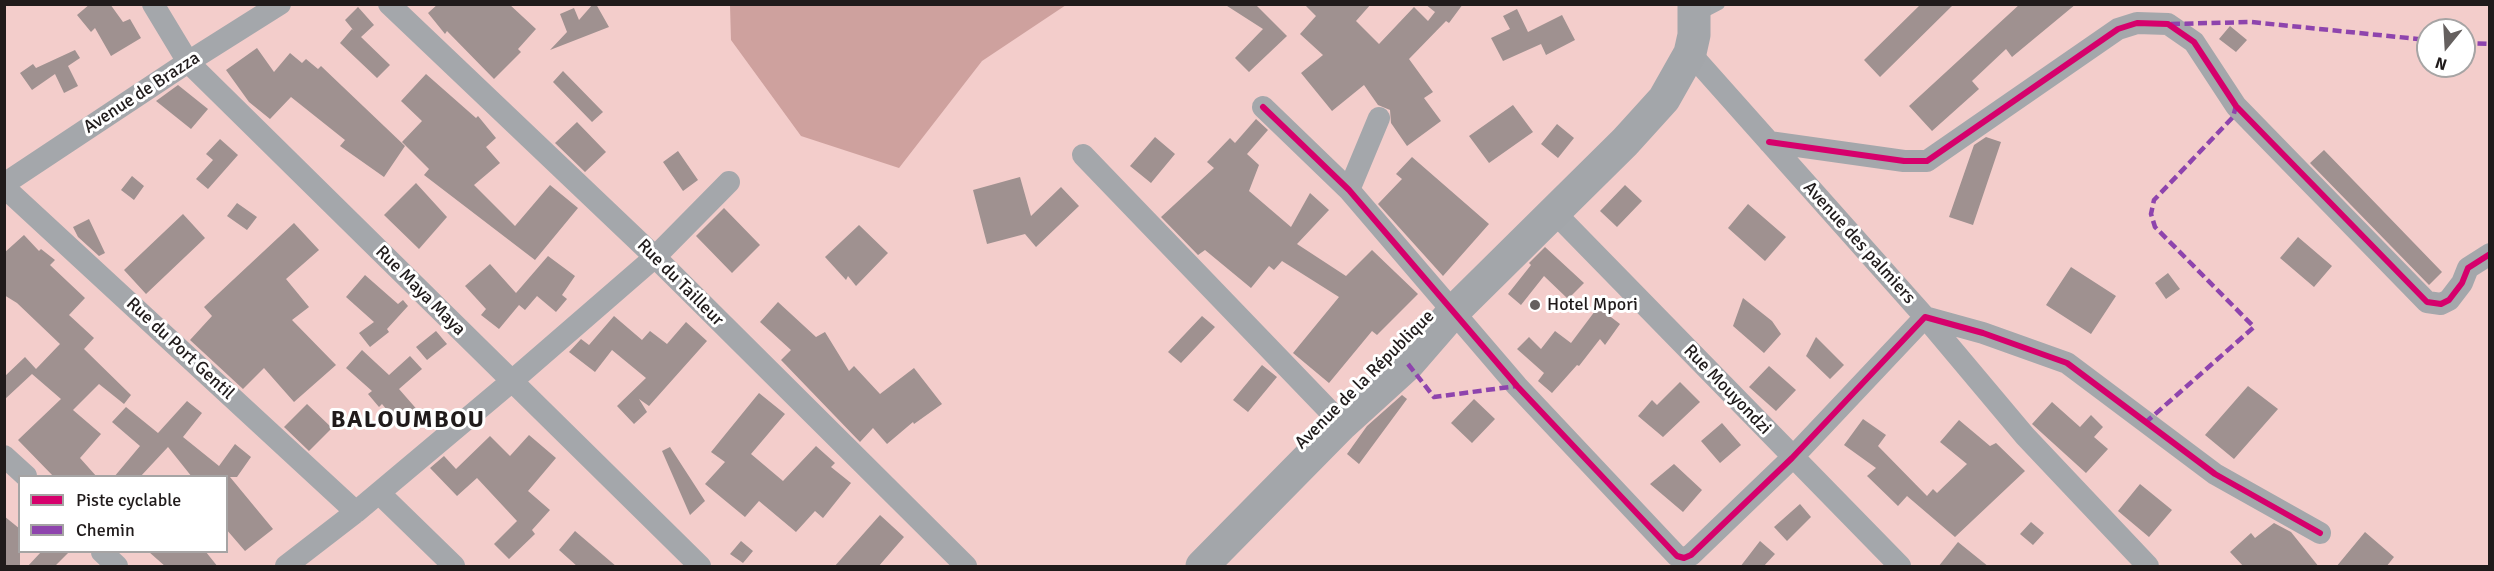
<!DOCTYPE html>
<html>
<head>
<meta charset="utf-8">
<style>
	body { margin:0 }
	#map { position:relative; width:2494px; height:571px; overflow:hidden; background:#e6dfde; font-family:Signika,sans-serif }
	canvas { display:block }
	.frame { position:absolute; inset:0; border:6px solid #201b1b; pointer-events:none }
	.legend { position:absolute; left:18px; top:475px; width:210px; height:78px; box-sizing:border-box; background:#fff; border:2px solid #a6a4a4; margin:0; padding:8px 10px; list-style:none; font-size:18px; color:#201b1b }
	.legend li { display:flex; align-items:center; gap:12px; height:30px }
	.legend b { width:30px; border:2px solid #a6a4a4 }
	.north { position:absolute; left:2416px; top:18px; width:60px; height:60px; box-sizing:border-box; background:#fff; border:2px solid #a6a4a4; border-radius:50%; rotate:198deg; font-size:16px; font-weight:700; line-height:24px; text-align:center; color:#201b1b }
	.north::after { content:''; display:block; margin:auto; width:21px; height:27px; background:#65605f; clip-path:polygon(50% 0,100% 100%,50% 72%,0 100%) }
</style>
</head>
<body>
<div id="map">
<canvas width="2494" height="571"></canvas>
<div class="frame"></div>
<ul class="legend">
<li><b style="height:8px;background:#d6006c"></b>Piste cyclable</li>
<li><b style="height:8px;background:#8e44ad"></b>Chemin</li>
</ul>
<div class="north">N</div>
</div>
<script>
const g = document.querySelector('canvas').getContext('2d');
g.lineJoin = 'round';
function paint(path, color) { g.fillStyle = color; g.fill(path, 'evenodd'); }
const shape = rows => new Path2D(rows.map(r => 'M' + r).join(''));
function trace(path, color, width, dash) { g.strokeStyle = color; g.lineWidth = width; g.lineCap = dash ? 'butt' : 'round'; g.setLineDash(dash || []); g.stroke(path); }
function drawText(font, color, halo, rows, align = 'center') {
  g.font = font + ' Signika,sans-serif'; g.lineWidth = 6; g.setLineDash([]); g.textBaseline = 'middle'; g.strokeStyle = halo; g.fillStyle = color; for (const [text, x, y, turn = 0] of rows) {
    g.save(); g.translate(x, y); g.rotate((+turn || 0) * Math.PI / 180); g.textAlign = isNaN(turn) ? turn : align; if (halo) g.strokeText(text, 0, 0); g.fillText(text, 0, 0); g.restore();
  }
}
const green = shape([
	[5,5,2489,5,2489,566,5,566],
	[2428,30,2464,30,2464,66,2428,66],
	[20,476,226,476,226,552,20,552]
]);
const water = shape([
	[730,5,730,4,1066,5,982,61,899,168,801,136,731,40]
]);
const building = shape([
	[90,4,110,4,123,22,130,19,141,38,111,56,95,28,91,32,77,15],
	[438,4,509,4,536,29,518,49,521,52,494,79,447,31,445,34,428,13],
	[593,4,596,4,609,27,550,50,567,32,560,14,574,8,579,20],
	[1224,4,1255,4,1287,36,1249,72,1235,58,1263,29],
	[1304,4,1371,4,1356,21,1379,44,1414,7,1428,21,1435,12,1425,4,1463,4,1449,23,1446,21,1409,59,1433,92,1424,98,1441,121,1407,146,1391,123,1390,110,1378,105,1364,85,1332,111,1301,73,1323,55,1300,34,1316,16],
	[1921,4,1954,4,1880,77,1864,60],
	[2020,4,2076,4,2012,57,2006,49,1972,81,1979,89,1932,131,1909,106],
	[358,7,374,25,361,37,390,65,377,78,340,43,352,29,354,31,345,20],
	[1517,9,1528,32,1562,15,1575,40,1546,55,1541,44,1503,61,1491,38,1510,29,1503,16],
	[2230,26,2247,40,2236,52,2219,39],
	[257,48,274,72,290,53,302,63,306,59,318,69,321,66,405,146,384,177,340,146,345,140,291,97,270,119,249,102,226,70],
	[75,50,80,58,68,66,78,86,64,93,55,74,32,90,20,73,33,64,36,68],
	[563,71,603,112,592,122,553,82],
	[426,74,476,118,478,116,496,138,486,147,500,163,474,185,515,226,550,185,578,208,535,260,424,175,429,169,402,142,422,121,401,101],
	[178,85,208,109,191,129,156,101],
	[1513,105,1533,132,1489,163,1469,136],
	[1256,119,1268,130,1247,154,1259,165,1249,191,1291,227,1310,193,1329,210,1297,244,1346,276,1372,250,1418,294,1377,335,1372,331,1329,383,1293,353,1339,297,1282,261,1274,270,1269,266,1251,288,1205,250,1198,255,1161,217,1214,168,1207,162,1230,138,1235,143],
	[577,122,606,152,585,172,555,143],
	[1557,124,1574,138,1558,158,1541,144],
	[1155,137,1175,154,1151,183,1130,166],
	[1986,137,2001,142,1973,225,1949,217,1974,145],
	[220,139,238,155,208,189,196,179,213,160,206,154],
	[2324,150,2442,272,2429,285,2310,163],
	[678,151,698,180,683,191,663,162],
	[1412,157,1489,224,1443,276,1378,204,1402,179,1396,174],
	[132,176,144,186,134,200,121,190],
	[1020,177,1031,216,1061,187,1079,206,1036,247,1025,234,987,244,973,190],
	[416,183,447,217,419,249,384,215],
	[1625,185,1642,201,1617,227,1600,211],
	[237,203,257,217,247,230,227,216],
	[1748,204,1786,237,1765,261,1728,228],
	[724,208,760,245,732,273,696,236],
	[183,214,205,238,146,294,124,270],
	[89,219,105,253,99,256,78,237,73,227],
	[294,223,319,250,286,279,309,307,292,320,336,365,294,402,264,368,243,389,190,340,212,316,204,307],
	[859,225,888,253,856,286,848,276,846,280,825,257],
	[24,235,39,251,41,249,55,260,50,265,85,298,69,315,94,338,84,349,131,395,124,404,99,384,73,410,101,434,80,458,97,477,54,477,18,440,61,399,32,374,4,400,4,377,25,357,36,369,60,344,17,303,4,295,4,253],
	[2298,237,2332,266,2314,287,2280,258],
	[1545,247,1584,283,1568,299,1544,276,1521,305,1508,294,1531,265,1529,263],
	[548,256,575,276,562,295,567,299,556,312,537,296,525,310,519,305,499,329,481,315,486,309,465,286,490,264,516,293],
	[2071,267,2116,296,2091,334,2046,305],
	[2168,273,2180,289,2166,299,2155,283],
	[365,275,398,304,403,300,408,306,387,329,389,332,370,347,359,333,374,322,346,297],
	[1743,298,1772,321,1781,334,1764,353,1733,326],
	[778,302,816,337,825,332,849,371,854,366,880,394,914,368,942,404,914,424,913,422,887,444,873,428,860,442,781,360,791,350,760,322],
	[1598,307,1620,324,1605,345,1600,339,1579,366,1577,365,1552,393,1538,381,1544,373,1517,349,1529,337,1541,349,1555,331,1571,343],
	[614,316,642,340,650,331,667,344,686,322,707,341,649,406,639,399,647,412,634,424,617,406,646,378,612,350,595,372,569,352,581,339,589,345],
	[1202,316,1215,327,1181,363,1168,352],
	[436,331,447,344,427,360,416,347],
	[1816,337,1844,365,1830,379,1806,356],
	[362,350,389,375,410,356,422,369,399,389,420,413,402,428,382,404,379,407,368,394,372,391,346,368],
	[1262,365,1277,377,1248,412,1233,400],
	[1769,366,1796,390,1776,411,1749,387],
	[1680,382,1700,402,1663,437,1638,416,1652,400,1657,405],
	[2248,386,2278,409,2234,459,2205,435],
	[759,393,785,414,751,454,783,481,816,446,835,463,831,467,851,483,823,518,815,511,796,532,759,501,745,517,705,484,725,462,711,452],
	[1402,395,1407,399,1359,464,1347,454,1367,426],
	[1474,399,1495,419,1472,443,1451,423],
	[187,401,202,413,183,437,219,466,235,444,251,457,237,477,230,477,273,529,245,551,226,529,226,477,192,477,168,447,140,477,114,477,140,446,112,422,126,407,158,433],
	[2052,402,2080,427,2091,415,2103,427,2094,437,2108,449,2086,473,2032,424],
	[307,404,332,428,309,451,284,427],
	[1863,419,1886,435,1878,446,1927,496,1933,489,1937,493,1967,464,1940,442,1959,420,1990,446,1996,443,2025,471,1955,537,1907,496,1898,506,1867,476,1876,468,1844,445],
	[1722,423,1741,445,1720,463,1701,441],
	[529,435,556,458,528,491,550,510,532,530,535,534,509,559,494,544,517,521,477,478,457,496,430,468,444,456,456,469,490,436,510,456],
	[670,447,705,501,690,515,662,451],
	[1674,464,1702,490,1683,512,1650,484],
	[2140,484,2172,510,2149,537,2118,511],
	[1800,504,1811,517,1787,541,1774,527],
	[880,515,904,537,878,567,834,567],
	[4,516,20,529,20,567,4,567],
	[2031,522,2044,533,2033,545,2020,534],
	[2274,523,2291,532,2319,567,2244,567,2230,552,2251,533,2255,538],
	[575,531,617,567,578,567,559,550],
	[2365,532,2394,557,2386,567,2336,567],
	[741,541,753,551,743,563,730,554],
	[1760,541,1775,554,1763,567,1740,567],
	[1958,542,1989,567,1938,567],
	[41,552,69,552,54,567,27,567],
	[149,552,206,552,218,567,166,567]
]);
const lane = shape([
	[1696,16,1719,4]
]);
const street = shape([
	[153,4,188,62,700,566],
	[389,4,655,257,966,566],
	[1690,53,1925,317,2025,436,2148,566],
	[1263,107,1349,190,1517,386,1677,556,1684,558,1691,555,1792,458,1925,317,1983,333,2067,363,2215,474,2320,533],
	[1769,142,1904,161,1927,161,2118,29,2137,23,2168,24,2194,42,2236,106,2427,302,2441,304,2449,300,2462,283,2468,268,2490,254],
	[1083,155,1342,424],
	[4,184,188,62,280,4],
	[4,187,356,512],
	[1349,190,1379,118],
	[1555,213,1900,566],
	[4,456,26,476],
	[379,493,454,566],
	[102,552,117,566],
	[286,566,356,512,512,381,655,257,729,182]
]);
const secondary = shape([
	[1202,566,1342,424,1408,364,1454,311,1625,142,1664,99,1690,53,1694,35,1694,4]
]);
const quiet = shape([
	[2171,24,2251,22,2428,40],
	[2464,43,2490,44],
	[1408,364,1434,397,1517,386],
	[2145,423,2254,327,2155,227,2151,214,2154,200,2233,117,2236,106]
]);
const cycleway = shape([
	[1263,107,1349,190,1517,386,1677,556,1684,558,1691,555,1792,458,1925,317,1983,333,2067,363,2215,474,2320,533],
	[1769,142,1904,161,1927,161,2118,29,2137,23,2168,24,2194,42,2236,106,2427,302,2441,304,2449,300,2462,283,2468,268,2490,254]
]);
const markers = [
	[1535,305,6,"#65605f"]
];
const streetNames = [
	["Avenue de Brazza",142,93,-33],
	["Avenue des palmiers",1859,243,48],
	["Rue du Tailleur",680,283,45],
	["Rue Maya Maya",420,291,45],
	["Rue du Port Gentil",180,349,43],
	["Avenue de la République",1365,380,-45],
	["Rue Mouyondzi",1727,390,46]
];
const poiNames = [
	["Hotel Mpori",1547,305]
];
const districtNames = [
	["BALOUMBOU",408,421]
];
paint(green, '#f3cdcb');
paint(water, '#cea19e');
paint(building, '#9f9190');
trace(lane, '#a4a7ab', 12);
trace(street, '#a4a7ab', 22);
trace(secondary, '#a3a6aa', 33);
trace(quiet, '#8e44ad', 4.5, [9, 4.5]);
trace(cycleway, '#d6006c', 6);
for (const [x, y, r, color] of markers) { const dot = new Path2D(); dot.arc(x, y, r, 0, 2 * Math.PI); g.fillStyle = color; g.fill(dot); trace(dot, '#fff', 2); }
drawText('18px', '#201b1b', '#fff', streetNames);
drawText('18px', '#201b1b', '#fff', poiNames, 'left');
g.letterSpacing = '1.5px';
drawText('bold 24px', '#201b1b', '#fff', districtNames);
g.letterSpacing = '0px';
</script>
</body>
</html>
